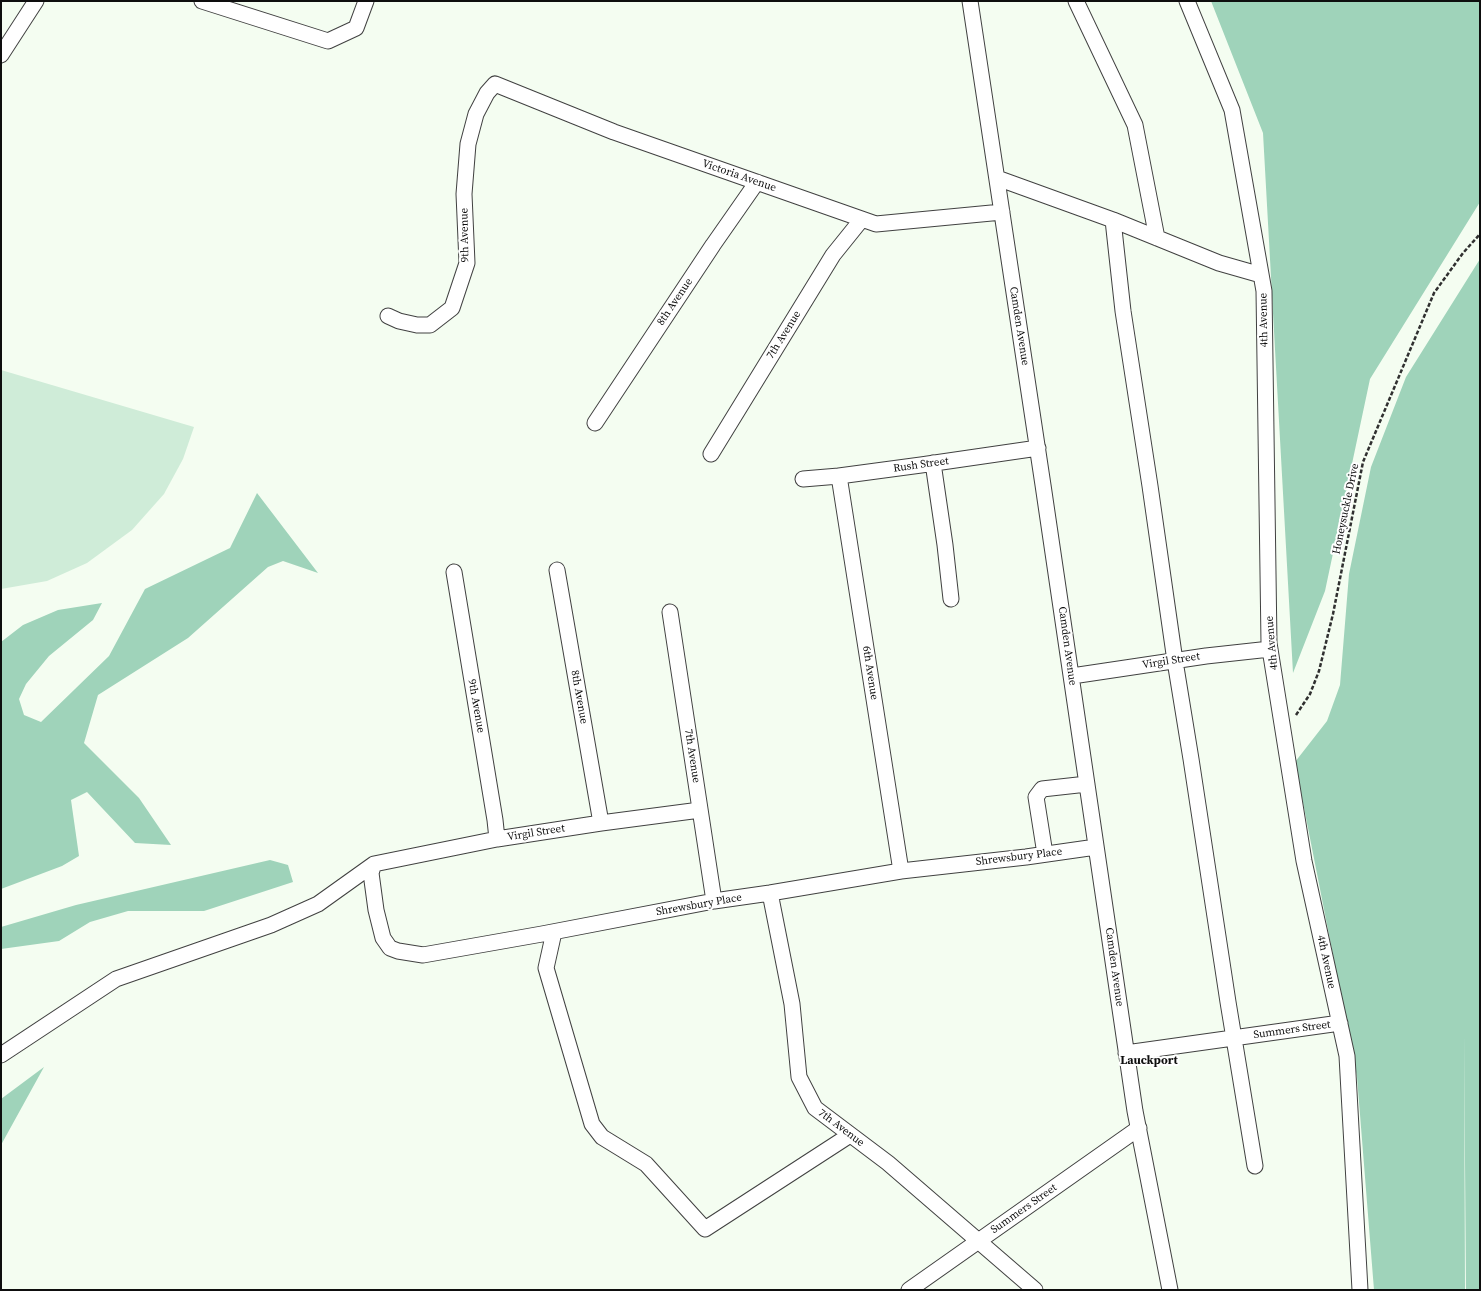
<!DOCTYPE html>
<html>
<head>
<meta charset="utf-8">
<style>
	body { margin:0 }
	#map { position:relative; width:1481px; height:1291px; overflow:hidden; background:#f4fdf1; font-family:"Source Serif 4",serif }
	canvas { display:block }
	.frame { position:absolute; inset:0; border:2px solid #0e0e0e; pointer-events:none }
</style>
</head>
<body>
<div id="map">
<canvas width="1481" height="1291"></canvas>
<div class="frame"></div>
</div>
<script>
const g = document.querySelector('canvas').getContext('2d');
g.lineJoin = 'round';
function paint(path, color) { g.fillStyle = color; g.fill(path, 'evenodd'); }
const shape = rows => new Path2D(rows.map(r => 'M' + r).join(''));
function trace(path, color, width, dash) { g.strokeStyle = color; g.lineWidth = width; g.lineCap = dash ? 'butt' : 'round'; g.setLineDash(dash || []); g.stroke(path); }
function drawText(font, color, halo, rows, align = 'center') {
  g.font = font + ' "Source Serif 4",serif'; g.lineWidth = 4; g.setLineDash([]); g.textBaseline = 'middle'; g.strokeStyle = halo; g.fillStyle = color; for (const [text, x, y, turn = 0] of rows) {
    g.save(); g.translate(x, y); g.rotate((+turn || 0) * Math.PI / 180); g.textAlign = isNaN(turn) ? turn : align; if (halo) g.strokeText(text, 0, 0); g.fillText(text, 0, 0); g.restore();
  }
}
const forest = shape([
	[1211,1,1480,1,1480,202,1370,379,1325,591,1293,673,1263,133],
	[1480,259,1480,1290,1466,1290,1464,1033,1465,1290,1374,1290,1357,1077,1295,762,1327,721,1340,685,1349,574,1371,467,1406,377],
	[257,493,318,573,283,561,268,567,188,638,98,695,84,743,139,798,171,845,135,843,87,792,71,800,79,856,62,866,1,889,1,642,23,625,58,610,102,603,93,620,49,656,26,684,19,699,24,715,41,722,109,656,145,589,230,548],
	[270,860,288,865,293,882,204,911,128,911,90,922,59,941,1,949,1,927,76,905],
	[44,1067,1,1145,1,1099]
]);
const pitch = shape([
	[1,370,194,427,183,459,164,494,132,530,87,563,47,581,1,589]
]);
const path = shape([
	[1296,715,1310,694,1319,671,1333,614,1363,462,1434,293,1463,253,1480,234]
]);
const minor = shape([
	[202,1,328,41,356,28,366,1],
	[970,1,1043,485,1135,1111,1170,1290],
	[1076,1,1135,125,1157,238],
	[1187,1,1232,110,1264,291,1269,643,1304,861,1347,1056,1360,1290],
	[1,55,36,1],
	[997,178,1113,220,1219,263,1261,275],
	[1113,220,1123,311,1150,486,1175,661,1191,759,1228,1002,1255,1166],
	[388,316,399,321,417,325,430,325,452,308,467,263,464,194,468,144,476,114,487,93,495,84,614,132,876,224,1002,212],
	[595,423,713,245,757,182],
	[711,454,833,255,862,219],
	[933,463,945,545,951,599],
	[839,476,901,871],
	[803,479,839,476,921,465,1038,448],
	[557,570,601,823],
	[454,572,495,820,497,839],
	[670,612,714,901],
	[1072,676,1206,656,1270,649],
	[1045,854,1036,797,1042,789,1087,784],
	[374,864,371,873,376,910,383,938,390,948,398,951,423,955,542,934,714,901,770,893,901,871,1026,857,1096,847],
	[770,893,792,1004,799,1077,815,1108,888,1163,1035,1290],
	[554,932,546,968,592,1124,602,1137,646,1164,705,1229,850,1135],
	[1126,1053,1340,1023],
	[1,1055,116,979,271,925,318,904,374,864,497,839,601,823,700,810],
	[909,1290,1139,1128]
]);
const streetNames = [
	["Victoria Avenue",739,176,19],
	["9th Avenue",465,235,-91],
	["8th Avenue",675,302,-56],
	["4th Avenue",1264,320,-91],
	["Camden Avenue",1019,326,81],
	["7th Avenue",784,335,-58],
	["Rush Street",921,465,-8],
	["Honeysuckle Drive",1346,509,-78],
	["4th Avenue",1272,643,-95],
	["Camden Avenue",1067,646,82],
	["Virgil Street",1171,661,-9],
	["6th Avenue",870,673,81],
	["8th Avenue",579,697,80],
	["9th Avenue",476,706,80],
	["7th Avenue",692,756,81],
	["Virgil Street",536,833,-9],
	["Shrewsbury Place",1019,857,-7],
	["Shrewsbury Place",699,905,-10],
	["4th Avenue",1326,962,78],
	["Camden Avenue",1114,967,82],
	["Summers Street",1292,1030,-8],
	["7th Avenue",841,1128,37],
	["Summers Street",1024,1209,-35]
];
const neighbourhoodNames = [
	["Lauckport",1149,1061]
];
paint(forest, '#9fd3ba');
paint(pitch, '#cfecd8');
trace(minor, '#414141', 17);
trace(path, '#303030', 2.5, [4, 2]);
trace(minor, '#fff', 15);
drawText('11px', '#0e0e0e', '#fff', streetNames);
drawText('bold 12px', '#0e0e0e', '#fff', neighbourhoodNames);
</script>
</body>
</html>
